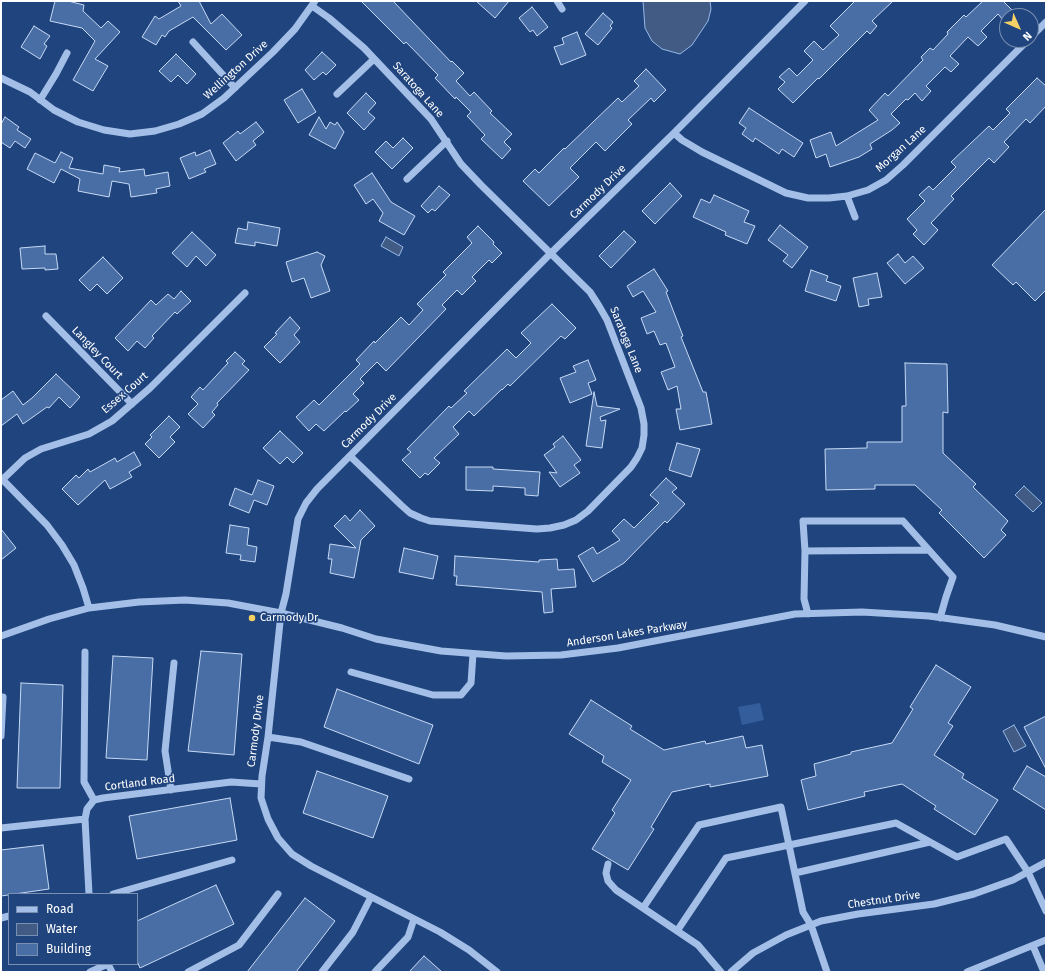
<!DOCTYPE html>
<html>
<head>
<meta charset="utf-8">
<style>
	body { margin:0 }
	#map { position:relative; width:1047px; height:973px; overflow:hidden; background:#20447d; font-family:"Fira Sans",sans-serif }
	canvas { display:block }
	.frame { position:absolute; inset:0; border:2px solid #fff; pointer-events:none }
	.legend { position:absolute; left:8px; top:893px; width:130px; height:72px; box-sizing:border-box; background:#20447d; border:1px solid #798fb1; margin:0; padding:5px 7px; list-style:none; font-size:12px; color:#fff }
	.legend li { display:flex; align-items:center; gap:8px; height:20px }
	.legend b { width:20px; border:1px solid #798fb1 }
	.north { position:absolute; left:999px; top:8px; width:40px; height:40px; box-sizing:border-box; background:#20447d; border:1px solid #798fb1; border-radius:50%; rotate:135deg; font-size:11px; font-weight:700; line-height:16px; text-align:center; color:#fff }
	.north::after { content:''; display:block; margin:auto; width:14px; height:18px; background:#f4d164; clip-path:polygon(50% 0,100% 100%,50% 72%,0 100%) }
</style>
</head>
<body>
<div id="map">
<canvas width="1047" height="973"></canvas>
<div class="frame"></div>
<ul class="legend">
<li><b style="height:5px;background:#a4bfe7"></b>Road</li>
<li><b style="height:11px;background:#415b85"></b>Water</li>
<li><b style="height:11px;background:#496ea6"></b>Building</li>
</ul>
<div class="north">N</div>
</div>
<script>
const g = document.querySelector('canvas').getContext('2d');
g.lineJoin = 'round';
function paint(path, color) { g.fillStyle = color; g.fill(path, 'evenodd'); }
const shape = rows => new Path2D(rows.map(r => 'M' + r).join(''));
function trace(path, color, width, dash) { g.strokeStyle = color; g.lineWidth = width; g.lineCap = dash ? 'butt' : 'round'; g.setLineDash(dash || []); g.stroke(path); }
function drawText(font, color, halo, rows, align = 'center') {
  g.font = font + ' "Fira Sans",sans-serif'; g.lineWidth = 3.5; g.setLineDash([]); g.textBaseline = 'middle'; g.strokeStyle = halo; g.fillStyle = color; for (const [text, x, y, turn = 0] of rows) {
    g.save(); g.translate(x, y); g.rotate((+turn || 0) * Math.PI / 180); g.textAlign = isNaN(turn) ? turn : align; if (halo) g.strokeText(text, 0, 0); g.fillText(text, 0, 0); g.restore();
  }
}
const green = shape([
	[760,703,764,720,742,725,738,707]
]);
const water = shape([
	[643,1,710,1,711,9,708,21,692,45,680,54,662,49,652,41,645,28,643,1],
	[386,237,403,247,399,256,381,246,386,237],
	[1024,486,1042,503,1033,512,1015,495,1024,486],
	[1014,725,1026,746,1014,752,1003,731,1014,725]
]);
const building = shape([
	[55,1,68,1,84,5,83,11,101,28,108,21,120,32,95,59,108,66,93,91,73,80,95,41,82,28,50,21,55,1],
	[178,1,199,1,211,24,222,14,242,35,226,50,193,17,169,31,165,37,162,35,156,45,142,37,155,16,159,19,181,6,178,1],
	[361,1,393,1,451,62,452,61,464,73,456,81,470,96,474,92,492,111,490,113,512,134,504,142,511,149,502,159,481,139,485,135,467,116,471,112,456,97,455,99,435,78,438,75,406,42,404,44,361,1],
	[476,1,509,1,495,18,476,1],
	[855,1,893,1,872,21,877,26,870,34,867,31,819,79,818,78,793,103,778,89,785,82,779,77,789,68,797,76,813,60,804,51,814,41,823,50,839,35,830,26,855,1],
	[983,1,1003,1,1013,11,1003,20,998,14,981,31,987,37,978,46,968,37,950,56,959,64,951,72,945,67,926,86,931,91,922,101,915,93,908,100,906,99,891,114,900,123,892,130,870,144,872,149,859,157,830,167,826,154,816,158,810,140,831,132,836,146,878,120,869,110,885,93,888,96,923,60,921,57,930,48,933,50,948,34,947,32,964,15,966,17,983,1],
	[532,7,548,27,537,36,533,30,530,32,519,18,532,7],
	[603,13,613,22,610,26,612,28,598,45,585,34,603,13],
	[34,26,50,36,44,44,47,46,40,59,21,47,34,26],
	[577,32,586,55,561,65,554,47,564,44,562,38,577,32],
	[322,52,336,65,326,75,323,72,314,80,305,70,322,52],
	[176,54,196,74,187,84,178,75,171,82,159,71,176,54],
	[646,69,666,90,654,102,651,98,628,120,632,124,605,151,596,142,570,168,579,177,549,206,523,181,535,169,539,173,564,148,565,149,618,98,622,102,639,86,634,81,646,69],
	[1037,78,1046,86,1046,106,1030,123,1026,119,1004,142,1009,147,994,163,989,158,951,196,954,199,931,223,938,230,924,245,913,234,917,230,907,219,925,201,919,195,929,186,933,190,956,167,951,162,989,126,993,130,1010,113,1006,109,1037,78],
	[302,89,316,112,298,123,284,100,302,89],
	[366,93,376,103,368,112,375,118,364,130,347,113,366,93],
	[749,108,803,143,794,157,782,149,779,154,755,138,753,142,742,134,746,128,739,123,749,108],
	[5,117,19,127,17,130,31,139,25,148,15,141,10,148,1,142,1,124,5,117],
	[319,117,326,129,330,122,335,125,337,122,344,132,335,149,309,135,319,117],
	[256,122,264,132,253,141,256,145,236,161,223,143,238,131,240,134,256,122],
	[403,138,413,148,392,169,375,152,386,141,393,148,403,138],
	[210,150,216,164,204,169,206,172,189,179,180,158,195,152,196,156,210,150],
	[61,152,73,158,69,168,103,174,104,165,120,168,119,172,144,169,145,176,168,172,170,186,156,189,157,193,131,197,129,184,112,181,109,197,78,191,80,179,61,169,54,183,27,169,35,153,55,163,61,152],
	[372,173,391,202,415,216,404,235,379,221,383,213,373,199,366,204,354,185,372,173],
	[670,183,682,196,655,224,642,211,670,183],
	[439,186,450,195,435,211,432,209,428,213,421,206,439,186],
	[714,195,749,211,744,222,755,226,747,244,725,235,726,232,693,217,701,199,710,203,714,195],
	[1046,209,1046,290,1035,301,1016,282,1013,285,992,265,1046,209],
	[248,222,280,228,277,246,255,242,255,246,235,243,238,228,247,230,248,222],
	[780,225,808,247,792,268,783,261,788,255,768,240,780,225],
	[478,226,494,242,493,244,502,253,492,263,489,260,472,277,476,281,462,295,457,290,442,305,446,309,386,371,377,362,360,379,364,383,353,394,359,400,346,412,345,411,324,431,316,424,309,431,296,417,314,400,319,405,360,364,356,360,374,341,375,343,401,317,409,325,423,310,417,304,446,275,443,272,472,243,467,237,478,226],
	[624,231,636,242,611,268,599,256,624,231],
	[192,232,216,255,206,266,196,256,187,267,172,253,192,232],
	[45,246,45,254,56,254,58,269,45,270,45,268,22,269,20,248,45,246],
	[317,252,325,256,321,265,330,291,311,298,304,278,292,282,286,262,317,252],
	[898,254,905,263,913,256,924,268,905,284,887,263,898,254],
	[103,257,123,278,107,294,97,284,90,291,79,280,103,257],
	[654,269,668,291,666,292,683,336,681,337,703,392,706,392,712,424,680,430,676,409,681,409,677,386,668,390,661,372,675,367,666,343,660,345,654,331,647,334,641,318,656,312,643,291,633,297,627,286,654,269],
	[811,270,828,276,826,281,841,286,836,301,805,291,811,270],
	[877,273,882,297,868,299,869,305,859,307,853,278,877,273],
	[181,291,191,301,177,314,175,312,152,336,154,338,145,348,137,341,128,351,115,338,151,300,156,305,168,294,174,299,181,291],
	[552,304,576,328,565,339,561,336,510,386,508,384,502,390,502,389,474,416,469,411,453,427,459,434,434,458,440,463,428,475,425,473,420,478,402,460,411,452,407,449,449,406,451,408,467,393,464,391,507,349,516,358,531,343,521,333,552,304],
	[290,317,300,328,294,335,300,342,280,363,264,347,277,334,275,333,290,317],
	[235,352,245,361,242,364,249,370,217,403,218,405,212,412,215,415,203,428,188,414,198,404,191,397,200,387,203,390,228,363,226,361,235,352],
	[588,360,596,380,588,383,592,394,570,403,560,378,576,372,573,366,588,360],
	[905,363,947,364,948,413,943,412,943,453,976,484,973,487,1008,521,1001,530,1006,535,984,558,939,513,942,510,915,485,875,485,875,489,826,490,825,449,867,448,867,442,902,442,902,406,906,406,905,363],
	[56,374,80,397,70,408,59,397,49,408,47,407,23,424,17,414,1,426,1,400,13,391,23,405,32,398,56,374],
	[594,392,597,406,620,409,600,417,601,421,606,420,602,448,586,446,594,392],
	[169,416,180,427,170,437,175,442,159,458,145,444,152,437,150,435,169,416],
	[280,431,303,453,293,463,287,457,280,464,263,448,280,431],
	[563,436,581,460,574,465,580,473,560,487,549,472,557,473,544,455,555,447,553,444,563,436],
	[677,443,700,449,691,477,669,470,677,443],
	[134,452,141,465,129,472,132,477,110,489,105,480,78,505,62,489,76,475,79,478,88,469,90,472,115,458,117,462,134,452],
	[466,467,493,467,493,469,540,472,538,496,525,495,525,488,493,486,493,491,466,490,466,467],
	[666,478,677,488,672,492,685,504,667,523,665,521,624,563,593,582,578,556,593,547,597,554,620,540,612,531,624,519,634,528,659,503,650,495,666,478],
	[258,480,274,486,267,505,254,500,249,513,229,505,235,488,252,495,258,480],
	[360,510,375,526,361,540,354,578,330,573,332,559,328,559,330,544,356,548,334,526,345,515,350,521,360,510],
	[230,525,249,528,247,545,257,547,255,562,240,560,241,555,226,553,230,525],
	[1,529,16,548,1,560,1,529],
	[404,548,438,556,433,579,399,572,404,548],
	[455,556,539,562,539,560,557,559,558,570,574,569,576,587,551,589,553,612,544,613,542,592,456,585,457,576,454,576,455,556],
	[201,651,242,654,234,755,188,751,201,651],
	[113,656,153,658,147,760,106,758,113,656],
	[936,665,971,687,948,723,953,726,934,755,964,774,962,778,998,800,975,835,934,809,936,806,902,784,864,792,865,796,808,810,801,780,816,776,814,764,851,754,851,752,892,743,913,709,910,707,936,665],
	[21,683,63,685,60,788,17,788,21,683],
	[337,689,433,725,419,764,324,727,337,689],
	[591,700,632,726,630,729,664,750,705,741,706,744,743,736,746,748,762,745,768,776,710,787,710,784,672,792,651,827,654,829,628,870,592,849,615,813,612,810,631,780,602,762,604,756,569,734,591,700],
	[1046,716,1046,769,1024,727,1046,716],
	[1027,766,1046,777,1046,810,1013,789,1027,766],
	[317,771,388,796,373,838,303,813,317,771],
	[230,798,237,840,137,859,129,816,230,798],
	[43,845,49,889,1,896,1,850,43,845],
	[216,885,234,924,140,968,137,961,137,921,216,885],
	[305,898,335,921,296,972,247,972,305,898],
	[424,956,442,972,409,972,424,956]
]);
const minor = shape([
	[557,1,562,9],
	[312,6,329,18,364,48,431,119,461,164,481,185,590,292,599,306,607,320,641,408,644,424,644,435,642,448,637,458,631,467,588,511,576,520,564,525,550,528,537,529,430,521,421,518,410,513,401,505,350,456],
	[1031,37,1046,22],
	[193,42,235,88],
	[1,78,30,92,54,110,78,122,104,130,130,134,155,131,179,124,202,114,224,98,273,52,295,29,315,1],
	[337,94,374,59],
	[40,100,56,74,67,53],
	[674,133,682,140,702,152,786,193,808,198,829,198,847,196,868,190,886,180,903,165,1028,40],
	[407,179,447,141],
	[847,196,855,217],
	[46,316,132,404],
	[1,478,47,525,62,545,74,565,83,588,89,608],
	[1,481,25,458,41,449,89,434,112,421,150,388,245,293],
	[805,551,928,550],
	[808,614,804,599,805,551,803,521,903,521,953,577,946,597,940,618],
	[1,636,49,619,89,608,139,602,185,600,228,603,281,613,342,628,376,639,441,651,506,656,561,655,618,648,795,614,862,612,929,616,995,625,1046,637],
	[85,652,84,782,94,800],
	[351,672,433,695,461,695,471,683,473,654],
	[1,736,3,697],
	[268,737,301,742,409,779],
	[171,790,165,751,174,663],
	[1,828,85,819],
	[608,864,606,873,608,881,616,890,643,908],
	[795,873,930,842],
	[89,894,85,819,87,809,94,800,103,798,231,782,261,784],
	[113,894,232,860],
	[1,918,9,916],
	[677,931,726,858,896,823,957,857,1006,839,1028,872,1046,911],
	[1033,946,1044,972],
	[108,964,112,972],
	[90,972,108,964],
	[188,972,239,945,278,894],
	[322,972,353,932,371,897],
	[375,972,408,937,414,919],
	[497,972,469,950,440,932,311,866,292,854,278,838,268,819,261,798,262,776,268,737,281,613,286,594,298,519,306,503,317,489,551,253,674,133,805,1],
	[721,972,698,945,643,908,699,825,781,807,803,912,811,925,827,972],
	[731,972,753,953,786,935,821,921,858,914,934,904,974,894,1013,880,1046,862],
	[967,972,1046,940]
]);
const markers = [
	[252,618,4,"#f4d164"]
];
const streetNames = [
	["Wellington Drive",236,70,-42],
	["Saratoga Lane",418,90,48],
	["Morgan Lane",901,149,-42],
	["Carmody Drive",598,192,-44],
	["Saratoga Lane",626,340,68],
	["Langley Court",97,353,46],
	["Essex Court",125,393,-41],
	["Carmody Drive",369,421,-45],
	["Anderson Lakes Parkway",627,634,-9],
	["Carmody Drive",256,731,-83],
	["Cortland Road",140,783,-7],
	["Chestnut Drive",884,900,-8]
];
const poiNames = [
	["Carmody Dr",260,618]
];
paint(green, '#335d9b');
paint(water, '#415b85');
trace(water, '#97b9e8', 1);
paint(building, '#496ea6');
trace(building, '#c7daf5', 1);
trace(minor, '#a4bfe7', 7);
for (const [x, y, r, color] of markers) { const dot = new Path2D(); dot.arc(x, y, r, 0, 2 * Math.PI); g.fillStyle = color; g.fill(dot); trace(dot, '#20447d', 1.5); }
drawText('11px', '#fff', '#20447d', streetNames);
drawText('11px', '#fff', '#20447d', poiNames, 'left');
</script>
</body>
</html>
